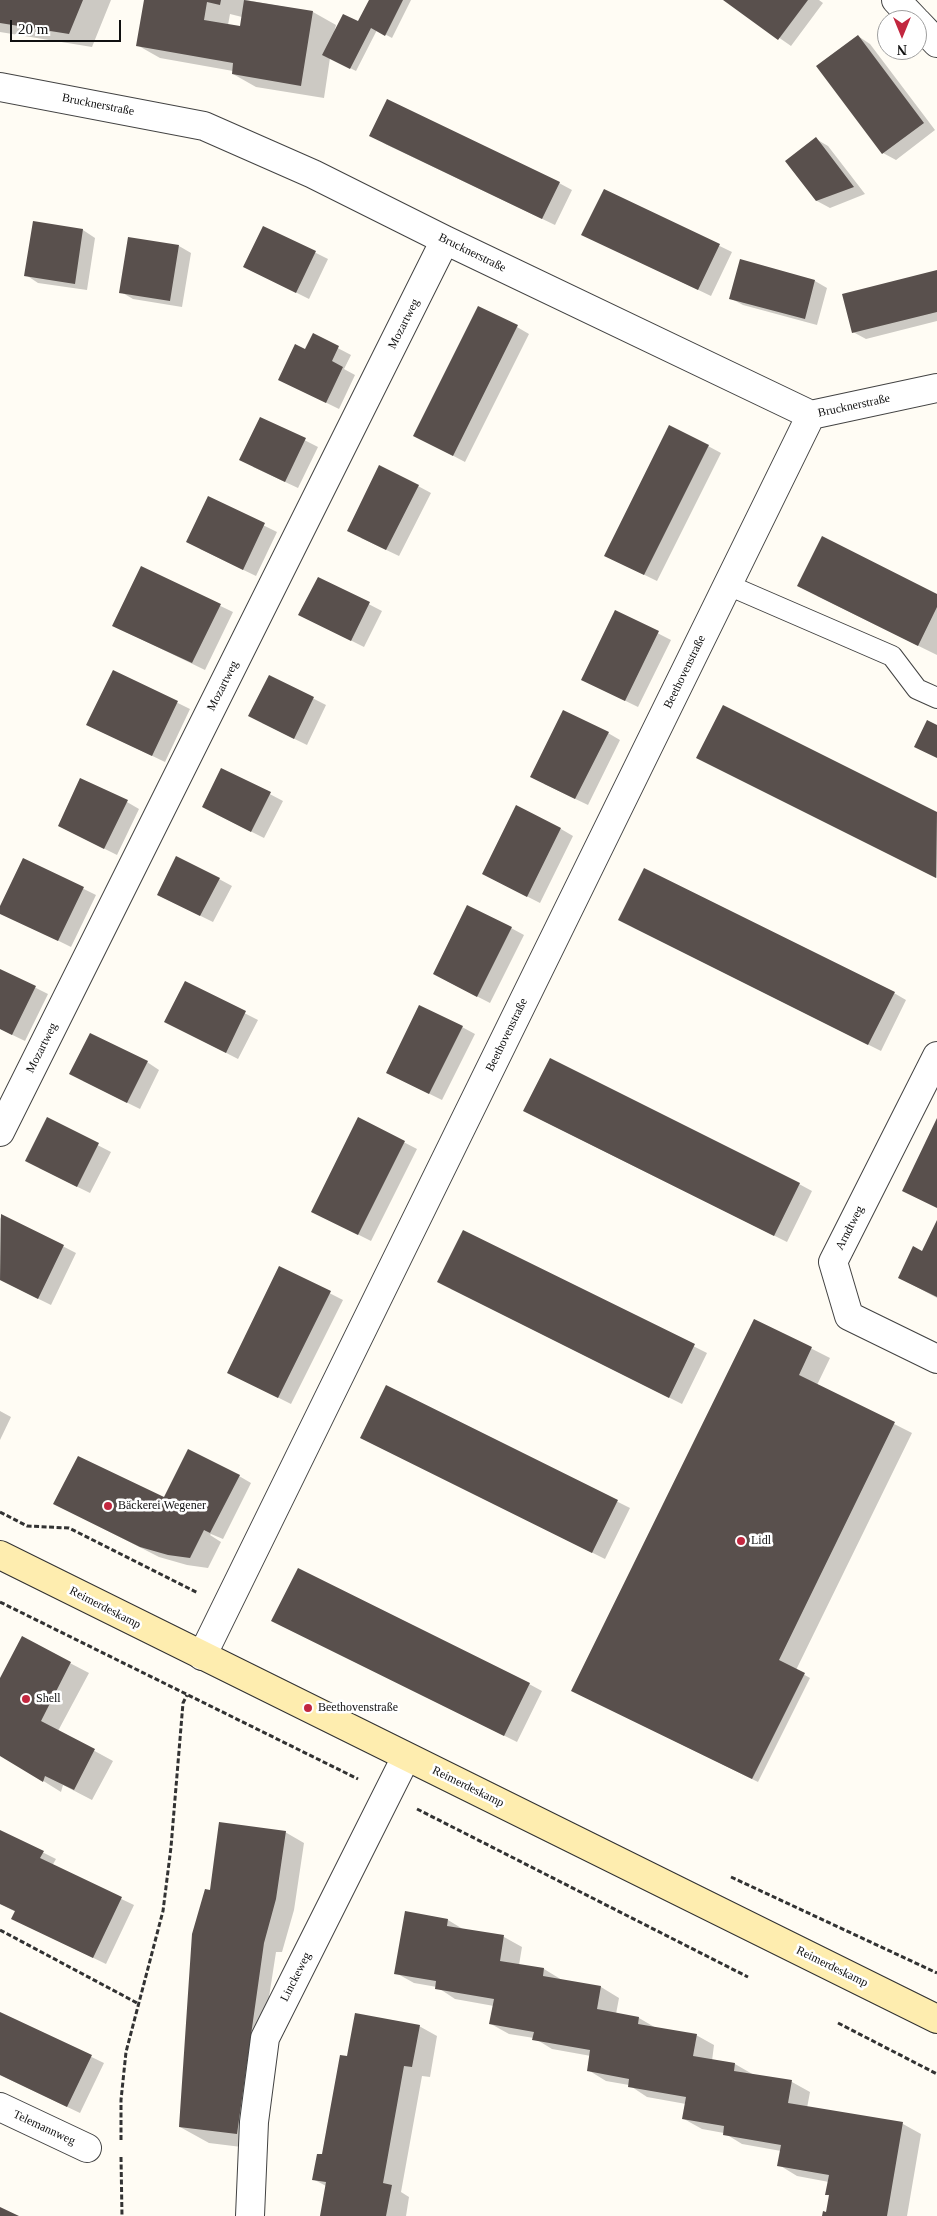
<!DOCTYPE html>
<html>
<head>
<meta charset="utf-8">
<style>
	body { margin:0 }
	#map { position:relative; width:937px; height:2216px; overflow:hidden; background:#fffcf4; font-family:Georgia,serif }
	canvas { display:block }
	.north { position:absolute; left:877px; top:10px; width:50px; height:50px; box-sizing:border-box; background:#fff; border:1px solid #9f9f9f; border-radius:50%; rotate:180deg; font-size:14px; font-weight:700; line-height:20px; text-align:center; color:#101010 }
	.north::after { content:''; display:block; margin:auto; width:18px; height:22px; background:#c2273f; clip-path:polygon(50% 0,100% 100%,50% 72%,0 100%) }
	.scale { position:absolute; left:10px; top:20px; width:111px; height:22px; box-sizing:border-box; border:2px solid #101010; border-top:0; padding-left:6px; font-size:15px; line-height:18px; white-space:nowrap; color:#101010; -webkit-text-stroke:4px #fff; paint-order:stroke }
</style>
</head>
<body>
<div id="map">
<canvas width="937" height="2216"></canvas>
<div class="north">N</div>
<div class="scale">20 m</div>
</div>
<script>
const g = document.querySelector('canvas').getContext('2d');
g.lineJoin = 'round';
function paint(path, color) { g.fillStyle = color; g.fill(path, 'evenodd'); }
const shape = rows => new Path2D(rows.map(r => 'M' + r).join(''));
function trace(path, color, width, dash) { g.strokeStyle = color; g.lineWidth = width; g.lineCap = dash ? 'butt' : 'round'; g.setLineDash(dash || []); g.stroke(path); }
function drawText(font, color, halo, rows, align = 'center') {
  g.font = font + ' Georgia,serif'; g.lineWidth = 5; g.setLineDash([]); g.textBaseline = 'middle'; g.strokeStyle = halo; g.fillStyle = color; for (const [text, x, y, turn = 0] of rows) {
    g.save(); g.translate(x, y); g.rotate((+turn || 0) * Math.PI / 180); g.textAlign = isNaN(turn) ? turn : align; if (halo) g.strokeText(text, 0, 0); g.fillText(text, 0, 0); g.restore();
  }
}
const shadow = shape([
	[0,0,111,0,92,47,0,32],
	[145,0,246,0,313,12,336,25,334,33,359,23,370,0,411,0,392,38,377,30,356,71,330,58,324,98,256,87,233,74,233,71,160,58,137,45],
	[230,14,242,17,241,27,228,25],
	[725,0,819,0,823,3,791,46],
	[858,36,870,44,935,130,896,160,883,153],
	[816,139,828,146,865,194,830,208,817,201],
	[383,143,559,183,572,190,555,225],
	[604,190,732,252,711,296,583,235],
	[34,223,83,230,95,238,87,290,38,283,26,275],
	[264,227,328,259,309,299,245,267],
	[179,246,191,253,182,307,133,299,121,292],
	[937,271,937,321,866,339,853,332],
	[815,281,827,288,817,325,743,305,730,298],
	[517,327,529,334,465,462,427,442],
	[313,335,351,355,344,369,355,375,339,409,292,386],
	[261,418,318,447,298,488,253,467],
	[708,446,721,453,657,581,618,562],
	[418,486,431,493,399,556,361,538],
	[208,498,277,532,256,576,200,549],
	[141,568,233,612,205,670,126,632],
	[318,578,382,611,364,647,300,615],
	[937,595,937,655,817,596],
	[616,612,671,640,638,707,595,686],
	[113,671,190,709,165,762,100,731],
	[269,676,326,705,307,745,262,723],
	[724,707,937,813,937,878,698,758],
	[608,733,620,740,588,805,544,784],
	[222,769,283,801,264,838,216,814],
	[127,802,139,809,117,855,59,826],
	[561,829,573,836,540,903,483,874],
	[23,859,96,895,71,947,0,912],
	[219,879,232,886,213,922,158,895],
	[632,927,894,993,906,1000,881,1051],
	[511,928,524,935,490,1003,447,981],
	[0,970,48,994,25,1041,0,1029],
	[185,983,258,1020,238,1059,166,1022],
	[462,1027,475,1034,442,1100,387,1073],
	[147,1062,159,1070,140,1109,83,1081],
	[537,1118,799,1184,812,1191,787,1242],
	[47,1119,111,1152,90,1193,39,1168],
	[359,1119,417,1149,371,1241,325,1218],
	[2,1215,76,1253,51,1305,0,1280,0,1219],
	[937,1223,937,1298,900,1278,923,1252],
	[464,1231,707,1353,682,1404,451,1289],
	[280,1268,343,1300,291,1404,241,1379],
	[755,1320,830,1358,817,1385,912,1433,796,1670,810,1678,758,1782,573,1691],
	[387,1386,630,1508,605,1559,374,1444],
	[0,1411,11,1417,0,1440],
	[239,1476,251,1483,223,1539,211,1534,210,1535,221,1542,208,1568,187,1565,159,1557,55,1504,164,1499],
	[285,1627,529,1684,542,1691,517,1742],
	[22,1638,89,1673,58,1731,113,1761,92,1800,63,1785,61,1792,0,1754,0,1681],
	[0,1831,56,1859,52,1866,134,1905,106,1964,25,1925,16,1912,0,1904],
	[285,1832,304,1843,294,1910,282,1952,276,1952,252,2107,269,2117,266,2150,209,2143,180,2127,211,1891],
	[406,1913,448,1920,466,1931,504,1937,522,1947,519,1965,544,1969,562,1980,601,1987,619,1998,616,2014,639,2018,656,2028,696,2035,714,2045,712,2061,735,2064,754,2075,792,2082,810,2092,807,2108,903,2124,921,2134,907,2216,823,2216,827,2213,830,2196,827,2194,829,2182,797,2176,779,2165,781,2151,742,2144,724,2133,702,2129,684,2119,686,2104,647,2097,629,2085,606,2081,588,2070,591,2056,552,2049,534,2038,509,2034,491,2024,494,2006,455,1999,437,1987,414,1983,396,1973],
	[0,2013,104,2063,80,2113,0,2075],
	[419,2026,437,2036,430,2077,422,2076,401,2192,409,2197,406,2216,321,2216,326,2186,313,2179,323,2156,348,2058]
]);
const building = shape([
	[0,0,83,0,69,34,0,23],
	[144,0,221,0,220,5,207,2,204,20,240,26,244,0,313,11,301,86,232,74,233,63,136,46],
	[369,0,403,0,385,36,371,28,350,69,322,55,343,14,358,21],
	[723,0,808,0,778,40],
	[858,35,924,123,882,154,816,66],
	[387,99,560,182,542,219,369,136],
	[816,137,854,187,816,201,785,161],
	[604,189,720,244,698,290,581,235],
	[33,221,83,229,75,284,24,276],
	[263,226,316,251,296,293,243,267],
	[128,237,179,245,170,301,119,293],
	[740,259,815,280,805,319,729,299],
	[937,270,937,312,852,333,842,294],
	[478,306,518,325,453,456,413,436],
	[313,333,339,346,332,361,343,367,326,403,278,380,295,344,305,349],
	[260,417,306,438,285,482,239,460],
	[669,425,709,445,644,575,604,556],
	[379,465,419,485,386,550,347,531],
	[208,496,265,523,243,570,186,542],
	[822,536,937,594,937,607,918,646,797,586],
	[141,566,221,604,192,663,112,626],
	[318,577,370,602,351,641,298,615],
	[615,610,659,631,625,701,581,680],
	[113,670,178,701,152,756,86,725],
	[269,675,314,697,294,739,248,716],
	[723,705,937,812,936,878,696,758],
	[563,710,609,732,575,799,530,777],
	[927,720,937,725,937,758,914,747],
	[221,768,271,792,251,832,202,807],
	[80,778,128,800,104,849,58,826],
	[516,805,561,828,527,897,482,874],
	[176,856,220,878,200,916,157,895],
	[23,858,84,887,58,941,0,914,0,906],
	[644,868,895,992,868,1045,618,920],
	[467,905,512,927,477,997,433,974],
	[0,969,36,986,12,1035,0,1029],
	[185,981,246,1011,226,1053,164,1022],
	[419,1005,463,1026,429,1094,386,1073],
	[90,1033,148,1061,127,1103,69,1074],
	[550,1058,800,1183,774,1236,523,1111],
	[47,1117,99,1143,77,1187,25,1161],
	[358,1117,405,1141,358,1235,311,1212],
	[937,1118,937,1208,902,1191],
	[1,1214,64,1245,38,1299,0,1280],
	[937,1220,937,1297,898,1278,913,1246,922,1251],
	[463,1230,695,1344,669,1398,437,1282],
	[279,1266,331,1291,278,1398,227,1373],
	[754,1319,812,1347,799,1375,895,1422,779,1660,805,1673,752,1779,571,1691],
	[386,1385,618,1500,592,1553,360,1438],
	[188,1449,240,1475,210,1533,204,1530,190,1558,168,1555,140,1547,53,1504,78,1456,164,1497],
	[298,1568,530,1683,504,1736,271,1621],
	[22,1636,71,1662,41,1721,95,1749,74,1790,45,1776,43,1782,0,1756,0,1678],
	[219,1822,286,1831,276,1899,264,1943,237,2134,179,2127,192,1934,205,1889,210,1890],
	[0,1830,44,1851,40,1858,122,1897,93,1958,11,1919,15,1911,0,1904],
	[405,1911,448,1919,447,1926,504,1935,500,1961,544,1968,543,1976,601,1986,597,2009,639,2017,638,2024,697,2034,693,2056,735,2063,734,2071,792,2080,788,2103,903,2122,887,2216,822,2216,823,2211,826,2212,829,2195,825,2195,829,2175,777,2166,781,2145,723,2135,724,2126,682,2119,686,2097,628,2087,629,2079,587,2071,590,2050,532,2040,534,2032,489,2024,494,1999,435,1989,436,1981,394,1974],
	[0,2012,92,2055,67,2107,0,2075],
	[355,2013,420,2025,412,2067,404,2066,383,2183,392,2185,386,2216,320,2216,326,2182,312,2180,317,2154,322,2154,340,2055,347,2056],
	[0,2207,19,2216,0,2216]
]);
const path = shape([
	[0,1512,27,1526,69,1528,198,1593],
	[0,1602,358,1779],
	[417,1809,748,1977],
	[731,1877,937,1973],
	[0,1930,139,2004],
	[838,2023,937,2074],
	[121,2140,121,2100,126,2052,163,1911,171,1847,183,1703,187,1695],
	[121,2157,122,2216]
]);
const service = shape([
	[728,585,892,656,917,689,937,698]
]);
const minor = shape([
	[896,0,915,20],
	[917,22,937,43],
	[0,87,204,126,313,174,445,240,811,415,937,388],
	[937,1056,833,1262,849,1316,937,1359],
	[0,1132,445,240],
	[202,1656,811,415],
	[0,2107,87,2148],
	[250,2216,254,2122,265,2038,406,1757]
]);
const secondary = shape([
	[0,1555,937,2019]
]);
const markers = [
	[108,1506,5,"#c2273f"],
	[741,1541,5,"#c2273f"],
	[26,1699,5,"#c2273f"],
	[308,1708,5,"#c2273f"]
];
const streetNames = [
	["Brucknerstraße",98,105,11],
	["Brucknerstraße",472,253,26],
	["Mozartweg",404,324,-63],
	["Brucknerstraße",854,406,-12],
	["Beethovenstraße",685,672,-64],
	["Mozartweg",223,686,-63],
	["Beethovenstraße",507,1035,-64],
	["Mozartweg",42,1048,-63],
	["Arndtweg",850,1228,-63],
	["Reimerdeskamp",105,1608,27],
	["Reimerdeskamp",468,1787,26],
	["Reimerdeskamp",832,1967,26],
	["Linckeweg",296,1977,-63],
	["Telemannweg",44,2128,25]
];
const poiNames = [
	["Bäckerei Wegener",118,1506],
	["Lidl",751,1541],
	["Shell",36,1699],
	["Beethovenstraße",318,1708]
];
paint(shadow, '#0003');
paint(building, '#59504d');
trace(service, '#434343', 22);
trace(minor, '#434343', 30);
trace(secondary, '#323232', 30);
trace(path, '#323232', 3, [5, 2.5]);
trace(service, '#fff', 20);
trace(minor, '#fff', 28);
trace(secondary, '#feedaf', 28);
for (const [x, y, r, color] of markers) { const dot = new Path2D(); dot.arc(x, y, r, 0, 2 * Math.PI); g.fillStyle = color; g.fill(dot); trace(dot, '#fff', 2); }
drawText('12px', '#101010', '#fff', streetNames);
drawText('12px', '#101010', '#fff', poiNames, 'left');
</script>
</body>
</html>
